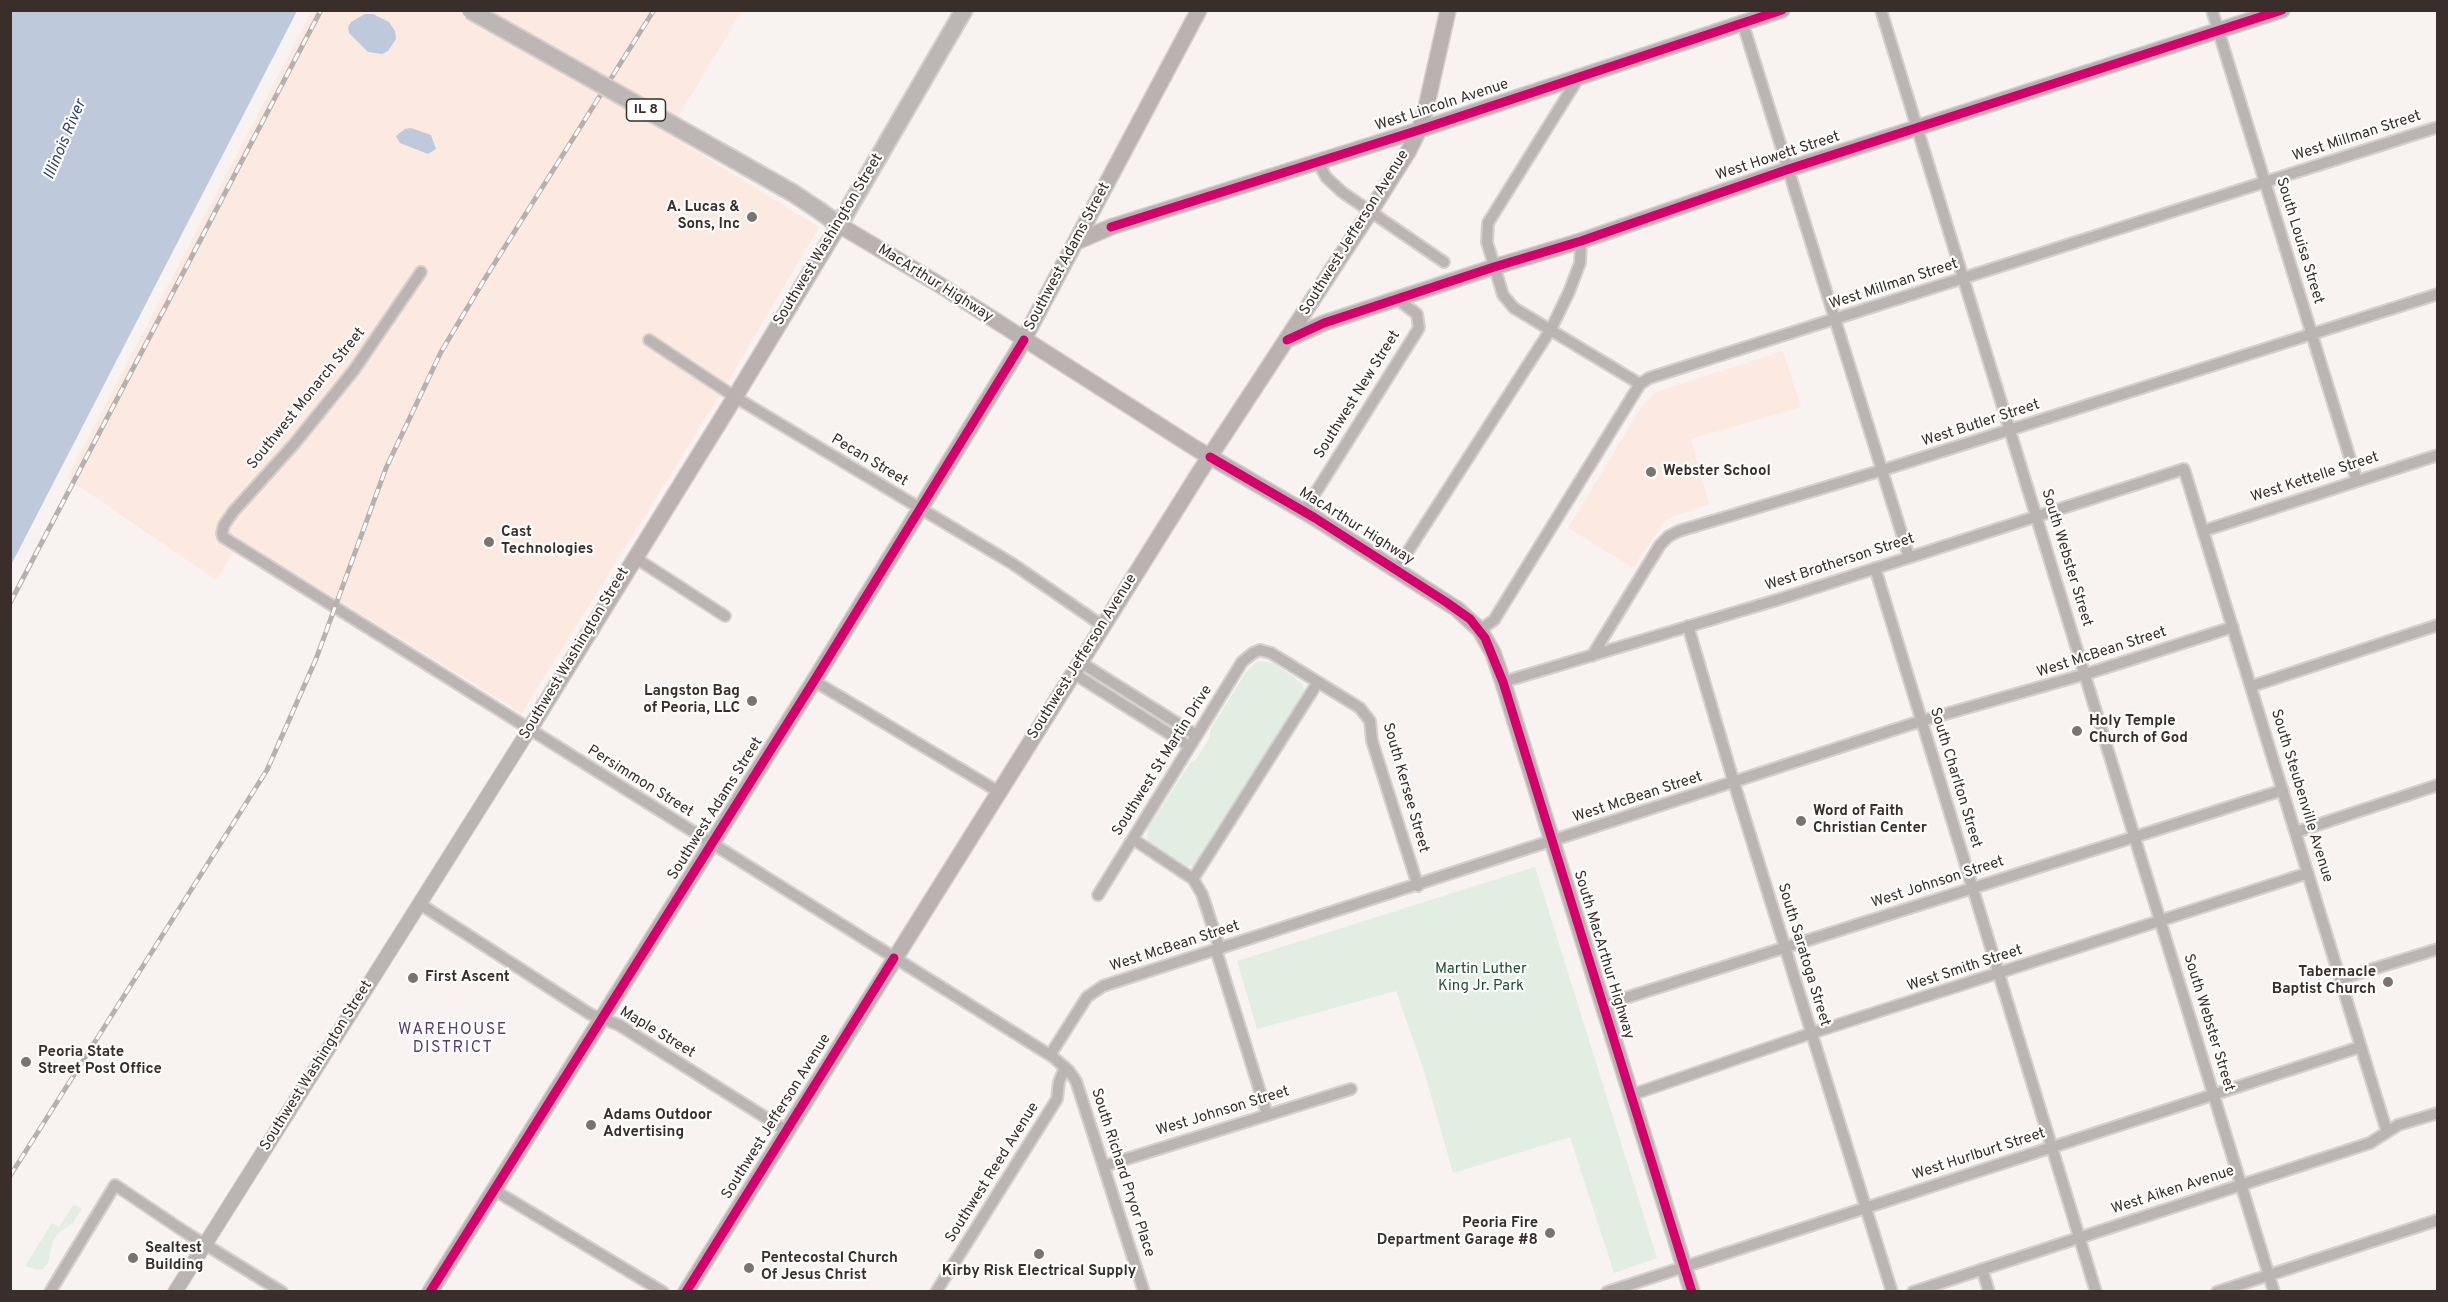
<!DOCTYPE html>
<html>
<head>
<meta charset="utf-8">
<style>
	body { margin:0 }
	#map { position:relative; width:2448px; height:1302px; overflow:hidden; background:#f8f2f0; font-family:Overpass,sans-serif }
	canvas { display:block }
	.frame { position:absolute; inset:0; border:12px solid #392e29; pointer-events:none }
</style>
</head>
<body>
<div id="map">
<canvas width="2448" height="1302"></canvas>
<div class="frame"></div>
</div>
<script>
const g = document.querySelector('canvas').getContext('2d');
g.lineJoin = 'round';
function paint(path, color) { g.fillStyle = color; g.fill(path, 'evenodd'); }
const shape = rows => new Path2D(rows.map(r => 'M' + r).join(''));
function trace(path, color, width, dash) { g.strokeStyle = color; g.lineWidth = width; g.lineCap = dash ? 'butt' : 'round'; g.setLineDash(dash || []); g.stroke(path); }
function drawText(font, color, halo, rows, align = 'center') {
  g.font = font + ' Overpass,sans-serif'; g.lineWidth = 4.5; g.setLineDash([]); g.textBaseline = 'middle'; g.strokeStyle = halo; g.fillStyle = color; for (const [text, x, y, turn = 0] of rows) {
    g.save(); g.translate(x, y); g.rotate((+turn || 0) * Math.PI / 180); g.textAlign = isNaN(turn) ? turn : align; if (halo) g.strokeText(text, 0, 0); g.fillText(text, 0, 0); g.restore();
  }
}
const built = shape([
	[312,11,742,11,668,134,819,227,720,395,522,713,241,540,216,580,67,478],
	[1783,351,1801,407,1691,439,1709,504,1666,519,1633,568,1568,528,1640,409,1654,393]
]);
const green = shape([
	[1258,661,1273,663,1295,678,1303,685,1304,694,1270,745,1270,751,1233,809,1227,812,1204,849,1199,863,1192,866,1184,866,1152,847,1147,838,1148,828,1190,763,1196,760,1210,737,1210,730,1246,672],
	[1535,867,1657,1258,1614,1273,1570,1137,1453,1173,1423,1068,1396,991,1257,1029,1237,961],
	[74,1204,82,1209,73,1223,60,1232,53,1241,48,1263,43,1269,37,1270,25,1266,52,1223,59,1227]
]);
const water = shape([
	[11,10,297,11,11,565,10,11],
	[365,14,373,14,389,22,395,31,396,39,388,51,382,54,368,52,349,33,348,27,351,22],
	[411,128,431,135,436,149,428,154,400,143,396,136,405,129]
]);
const minor = shape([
	[1881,10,2274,1292],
	[2212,10,2357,481],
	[1743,24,1909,557],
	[1579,77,1488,223,1487,242,1503,295,1514,308,1640,384],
	[1318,162,1326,177,1342,192,1444,262],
	[421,272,354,370,295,443,233,512,224,525,222,533,223,537,1053,1057,1069,1071,1076,1081,1144,1292],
	[649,340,735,397,1013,564,1103,626],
	[1304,511,1419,328,1417,314,1398,300],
	[2203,531,2438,455],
	[634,557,725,616],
	[1875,568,2096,1292],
	[1396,570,1551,329,1569,292,1580,263,1581,241],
	[1688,626,1734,783,1892,1292],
	[1480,630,1494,620,1640,384,1649,378,2438,127],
	[1592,656,1660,545,1669,536,1679,531,1883,470,2438,294],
	[1080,662,1196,735],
	[1073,673,1189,746],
	[814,681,999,792],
	[1503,682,1780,599,2184,469,2387,1132],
	[2252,686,2438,625],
	[2296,832,2438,785],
	[1133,839,1193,879,1202,894,1220,949],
	[1193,879,1318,682],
	[1098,895,1242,662,1253,653,1260,650,1271,653,1360,708,1370,721,1372,741,1418,886],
	[420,904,590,1014,619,1025,787,1131],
	[1216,950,1267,1114],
	[2340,979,2438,949],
	[1603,1005,2283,790],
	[1050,1055,1087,997,1103,986,1921,721,2086,674,2233,627],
	[1631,1095,1812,1033,2308,873],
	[1104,1166,1351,1089],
	[494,1190,663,1292],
	[1982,1269,1989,1292],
	[50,1292,115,1185,185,1232,282,1292],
	[936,1292,1057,1099,1059,1082,1065,1067],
	[1607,1292,2360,1047],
	[1913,1292,2370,1143,2398,1125,2438,1113],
	[2217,1292,2438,1220]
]);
const tertiary = shape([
	[175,1292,529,730]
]);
const secondary = shape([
	[1076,242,1111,227,1419,130,1782,10],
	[1287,340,1324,323,1494,267,1581,241,1789,169,2282,10],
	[529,730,735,397,839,225,935,282,1195,448,1315,518,1457,609,1480,630,1493,653,1503,682,1692,1292],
	[430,1292,814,681,1017,352,1199,10],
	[686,1292,1199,473,1370,212,1408,152,1419,130,1426,108,1448,10]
]);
const primary = shape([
	[820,211,839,225,964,10]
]);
const rail = shape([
	[10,603,321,10],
	[10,1176,267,770,316,659,386,468,441,352,484,280,654,10]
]);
const primaryBridge = shape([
	[470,10,793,193,820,211]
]);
const cycleway = shape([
	[1111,227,1419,130,1782,10],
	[1287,340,1324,323,1494,267,1581,241,1789,169,2282,10],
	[1210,457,1315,518,1446,602,1470,619,1485,638,1503,682,1692,1292],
	[430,1292,814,681,1024,340],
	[686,1292,894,958]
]);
const markers = [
	[752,217,6,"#7c736f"],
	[1651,472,6,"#7c736f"],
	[489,542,6,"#7c736f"],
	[752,701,6,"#7c736f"],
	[2077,731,6,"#7c736f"],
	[1801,821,6,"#7c736f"],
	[413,978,6,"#7c736f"],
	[2388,982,6,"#7c736f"],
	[26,1062,6,"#7c736f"],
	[591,1125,6,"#7c736f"],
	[1550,1233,6,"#7c736f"],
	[1039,1254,6,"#7c736f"],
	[133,1258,6,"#7c736f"],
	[749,1268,6,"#7c736f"]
];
const shields = [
	[646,110,39]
];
const shieldNames = [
	["IL 8",646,110]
];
const streetNames = [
	["West Lincoln Avenue",1442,106,-18],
	["West Millman Street",2357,137,-18],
	["West Howett Street",1778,157,-18],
	["Southwest Jefferson Avenue",1355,233,-58],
	["Southwest Washington Street",829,240,-59],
	["South Louisa Street",2299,241,73],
	["Southwest Adams Street",1068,257,-62],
	["MacArthur Highway",935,284,32],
	["West Millman Street",1894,285,-18],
	["Southwest New Street",1358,395,-58],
	["Southwest Monarch Street",307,399,-51],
	["West Butler Street",1981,424,-18],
	["Pecan Street",869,461,31],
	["West Kettelle Street",2315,478,-18],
	["MacArthur Highway",1356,527,32],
	["South Webster Street",2066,558,73],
	["West Brotherson Street",1840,563,-18],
	["West McBean Street",2102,653,-18],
	["Southwest Washington Street",575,654,-59],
	["Southwest Jefferson Avenue",1083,657,-58],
	["Southwest St Martin Drive",1163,761,-58],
	["South Charlton Street",1955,778,73],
	["Persimmon Street",640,782,32],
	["South Kersee Street",1405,788,74],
	["South Steubenville Avenue",2301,796,73],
	["West McBean Street",1638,798,-18],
	["Southwest Adams Street",716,809,-58],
	["West Johnson Street",1938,883,-18],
	["West McBean Street",1175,947,-18],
	["South MacArthur Highway",1603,955,73],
	["South Saratoga Street",1803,955,73],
	["West Smith Street",1965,969,-18],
	["South Webster Street",2208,1023,73],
	["Maple Street",657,1033,31],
	["Southwest Washington Street",317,1066,-58],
	["West Johnson Street",1223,1112,-17],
	["Southwest Jefferson Avenue",777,1117,-58],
	["West Hurlburt Street",1979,1155,-18],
	["Southwest Reed Avenue",993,1173,-58],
	["South Richard Pryor Place",1122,1173,72],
	["West Aiken Avenue",2173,1191,-18]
];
const poiNames = [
	["A. Lucas &",740,208,"right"],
	["Sons, Inc",740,225,"right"],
	["Webster School",1663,472],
	["Cast",501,533],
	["Technologies",501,550],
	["Langston Bag",740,692,"right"],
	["of Peoria, LLC",740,709,"right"],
	["Holy Temple",2089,722],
	["Church of God",2089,739],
	["Word of Faith",1813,812],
	["Christian Center",1813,829],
	["Tabernacle",2376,973,"right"],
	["Baptist Church",2376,990,"right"],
	["First Ascent",425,978],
	["Peoria State",38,1053],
	["Street Post Office",38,1070],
	["Adams Outdoor",603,1116],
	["Advertising",603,1133],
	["Peoria Fire",1538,1224,"right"],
	["Department Garage #8",1538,1241,"right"],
	["Sealtest",145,1249],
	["Building",145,1266],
	["Pentecostal Church",761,1259],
	["Of Jesus Christ",761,1276],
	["Kirby Risk Electrical Supply",1039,1272,"center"]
];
const parkNames = [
	["Martin Luther",1481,970],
	["King Jr. Park",1481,987]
];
const waterNames = [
	["Illinois River",66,140,-67]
];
const neighbourhoodNames = [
	["WAREHOUSE",453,1031],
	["DISTRICT",453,1049]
];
paint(built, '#fceae1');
paint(green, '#e3eee3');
paint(water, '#bfc9dc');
trace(minor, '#d5d0cd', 14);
trace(tertiary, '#d5d0cd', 16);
trace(secondary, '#d5d0cd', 18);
trace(primary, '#d5d0cd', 20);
trace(minor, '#bab4b3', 10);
trace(tertiary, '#bab4b3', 14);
trace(secondary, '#b9b2b0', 15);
trace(primary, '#bcb6b4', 16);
trace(rail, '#b6b1af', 5);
trace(rail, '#fff', 3, [9]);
trace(primaryBridge, '#d5d0cd', 20, []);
trace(primaryBridge, '#bcb6b4', 16);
trace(cycleway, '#d6006c', 9);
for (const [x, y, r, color] of markers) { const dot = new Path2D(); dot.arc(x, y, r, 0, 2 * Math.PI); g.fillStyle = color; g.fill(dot); trace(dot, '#fff', 2); }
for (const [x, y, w] of shields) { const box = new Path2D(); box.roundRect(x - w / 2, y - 11, w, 22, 4.5); g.fillStyle = '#fff'; g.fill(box); trace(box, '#392e29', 1.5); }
drawText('bold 14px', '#392e29', null, shieldNames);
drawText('15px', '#392e29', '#fff', streetNames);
drawText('bold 15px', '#392e29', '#fff', poiNames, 'left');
drawText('15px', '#1d5134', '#fff', parkNames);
drawText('italic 16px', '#30466f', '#fff', waterNames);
g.letterSpacing = '1.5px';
drawText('16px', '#553d79', '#fff', neighbourhoodNames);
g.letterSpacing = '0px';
</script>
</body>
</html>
